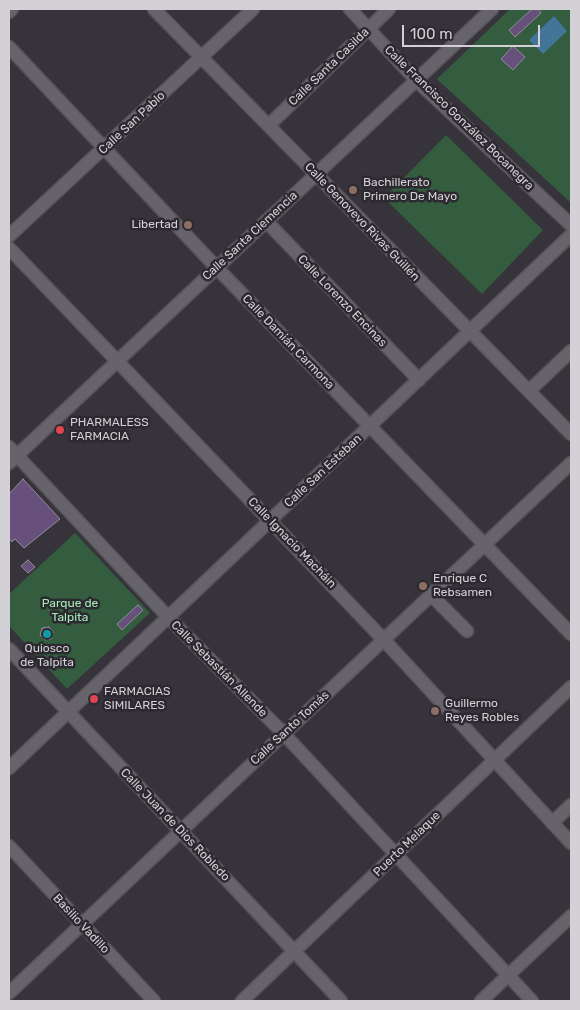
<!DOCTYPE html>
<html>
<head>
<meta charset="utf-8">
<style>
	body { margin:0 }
	#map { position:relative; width:580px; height:1010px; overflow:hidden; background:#36333a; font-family:Rubik,sans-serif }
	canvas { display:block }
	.frame { position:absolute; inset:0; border:10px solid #d3d1d5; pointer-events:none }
	.scale { position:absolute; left:402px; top:25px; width:138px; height:22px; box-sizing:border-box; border:2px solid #d3d1d5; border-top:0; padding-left:6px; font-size:15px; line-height:18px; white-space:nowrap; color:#d3d1d5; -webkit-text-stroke:4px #2c2930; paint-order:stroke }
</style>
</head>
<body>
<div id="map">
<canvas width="580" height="1010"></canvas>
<div class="frame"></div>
<div class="scale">100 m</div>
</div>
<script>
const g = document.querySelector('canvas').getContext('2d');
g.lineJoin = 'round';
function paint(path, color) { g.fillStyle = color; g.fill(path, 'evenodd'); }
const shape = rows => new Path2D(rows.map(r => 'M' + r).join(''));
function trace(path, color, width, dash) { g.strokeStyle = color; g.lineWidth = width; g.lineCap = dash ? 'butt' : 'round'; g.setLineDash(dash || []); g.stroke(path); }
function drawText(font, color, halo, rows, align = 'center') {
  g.font = font + ' Rubik,sans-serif'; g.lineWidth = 5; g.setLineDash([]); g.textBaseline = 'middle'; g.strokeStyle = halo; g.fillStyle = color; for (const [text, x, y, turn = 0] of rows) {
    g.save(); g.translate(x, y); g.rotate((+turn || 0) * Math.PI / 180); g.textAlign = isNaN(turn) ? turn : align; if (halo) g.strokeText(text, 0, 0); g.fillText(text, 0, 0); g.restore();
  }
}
const green = shape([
	[510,9,571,9,571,203,437,79],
	[446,135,543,230,482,294,384,198],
	[75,533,150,613,67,689,9,626,9,594]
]);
const water = shape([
	[554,16,567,31,543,54,529,40]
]);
const building = shape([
	[532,9,538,9,541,13,515,37,509,30,532,9],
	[513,46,525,57,513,70,501,59,513,46],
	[23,479,60,519,24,548,15,539,12,542,9,538,9,494,23,479],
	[28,560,35,567,28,573,21,566,28,560],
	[138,605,143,610,122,630,117,624,138,605],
	[49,627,53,632,51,639,45,640,40,635,42,628,49,627]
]);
const minor = shape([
	[154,9,571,434],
	[350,9,416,80,571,225],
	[9,12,12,9],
	[9,47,216,267,571,634],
	[269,125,389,9],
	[266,221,419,380],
	[9,236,253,9],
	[9,248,384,640,571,843],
	[529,391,571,351],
	[9,447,168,617,284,734,532,1001],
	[9,463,492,9],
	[431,595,467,631],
	[9,649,341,1001],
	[9,768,571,235],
	[552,823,571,805],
	[9,846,154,1001],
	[9,993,571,463],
	[242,1001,571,687],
	[481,1001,571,916]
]);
const markers = [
	[353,190,5,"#8d6e63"],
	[188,225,5,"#8d6e63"],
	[60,430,5,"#e0444e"],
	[423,586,5,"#8d6e63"],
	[47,634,5,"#0f9aa8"],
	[94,699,5,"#e0444e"],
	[435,711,5,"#8d6e63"]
];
const streetNames = [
	["Calle Santa Casilda",329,67,-44],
	["Calle Francisco González Bocanegra",459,118,44],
	["Calle San Pablo",132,123,-43],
	["Calle Genovevo Rivas Guillén",362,222,46],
	["Calle Santa Clemencia",250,236,-43],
	["Calle Lorenzo Encinas",342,301,46],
	["Calle Damián Carmona",288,342,46],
	["Calle San Esteban",323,471,-43],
	["Calle Ignacio Macháin",292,543,46],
	["Calle Sebastián Allende",219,669,45],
	["Calle Santo Tomás",290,728,-43],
	["Calle Juan de Dios Robledo",175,825,46],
	["Puerto Melaque",407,844,-44],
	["Basilio Vadillo",81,924,47]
];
const poiNames = [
	["Bachillerato",363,183],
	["Primero De Mayo",363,197],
	["Libertad",178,225,"right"],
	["PHARMALESS",70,423],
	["FARMACIA",70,437],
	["Enrique C",433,579],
	["Rebsamen",433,593],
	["Quiosco",47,649,"center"],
	["de Talpita",47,663,"center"],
	["FARMACIAS",104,692],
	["SIMILARES",104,706],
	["Guillermo",445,704],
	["Reyes Robles",445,718]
];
const parkNames = [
	["Parque de",70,604],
	["Talpita",70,618]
];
paint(green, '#345c3f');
paint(water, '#427597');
paint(building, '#68507d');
trace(building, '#918d96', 1);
trace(minor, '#545257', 15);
trace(minor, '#66636a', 12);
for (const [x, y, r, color] of markers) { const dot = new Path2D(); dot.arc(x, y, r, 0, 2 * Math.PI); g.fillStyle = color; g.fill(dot); trace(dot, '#2c2930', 2); }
drawText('12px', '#d3d1d5', '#2c2930', streetNames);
drawText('12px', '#d3d1d5', '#2c2930', poiNames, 'left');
drawText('12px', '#a2edb6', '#2c2930', parkNames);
</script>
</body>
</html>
